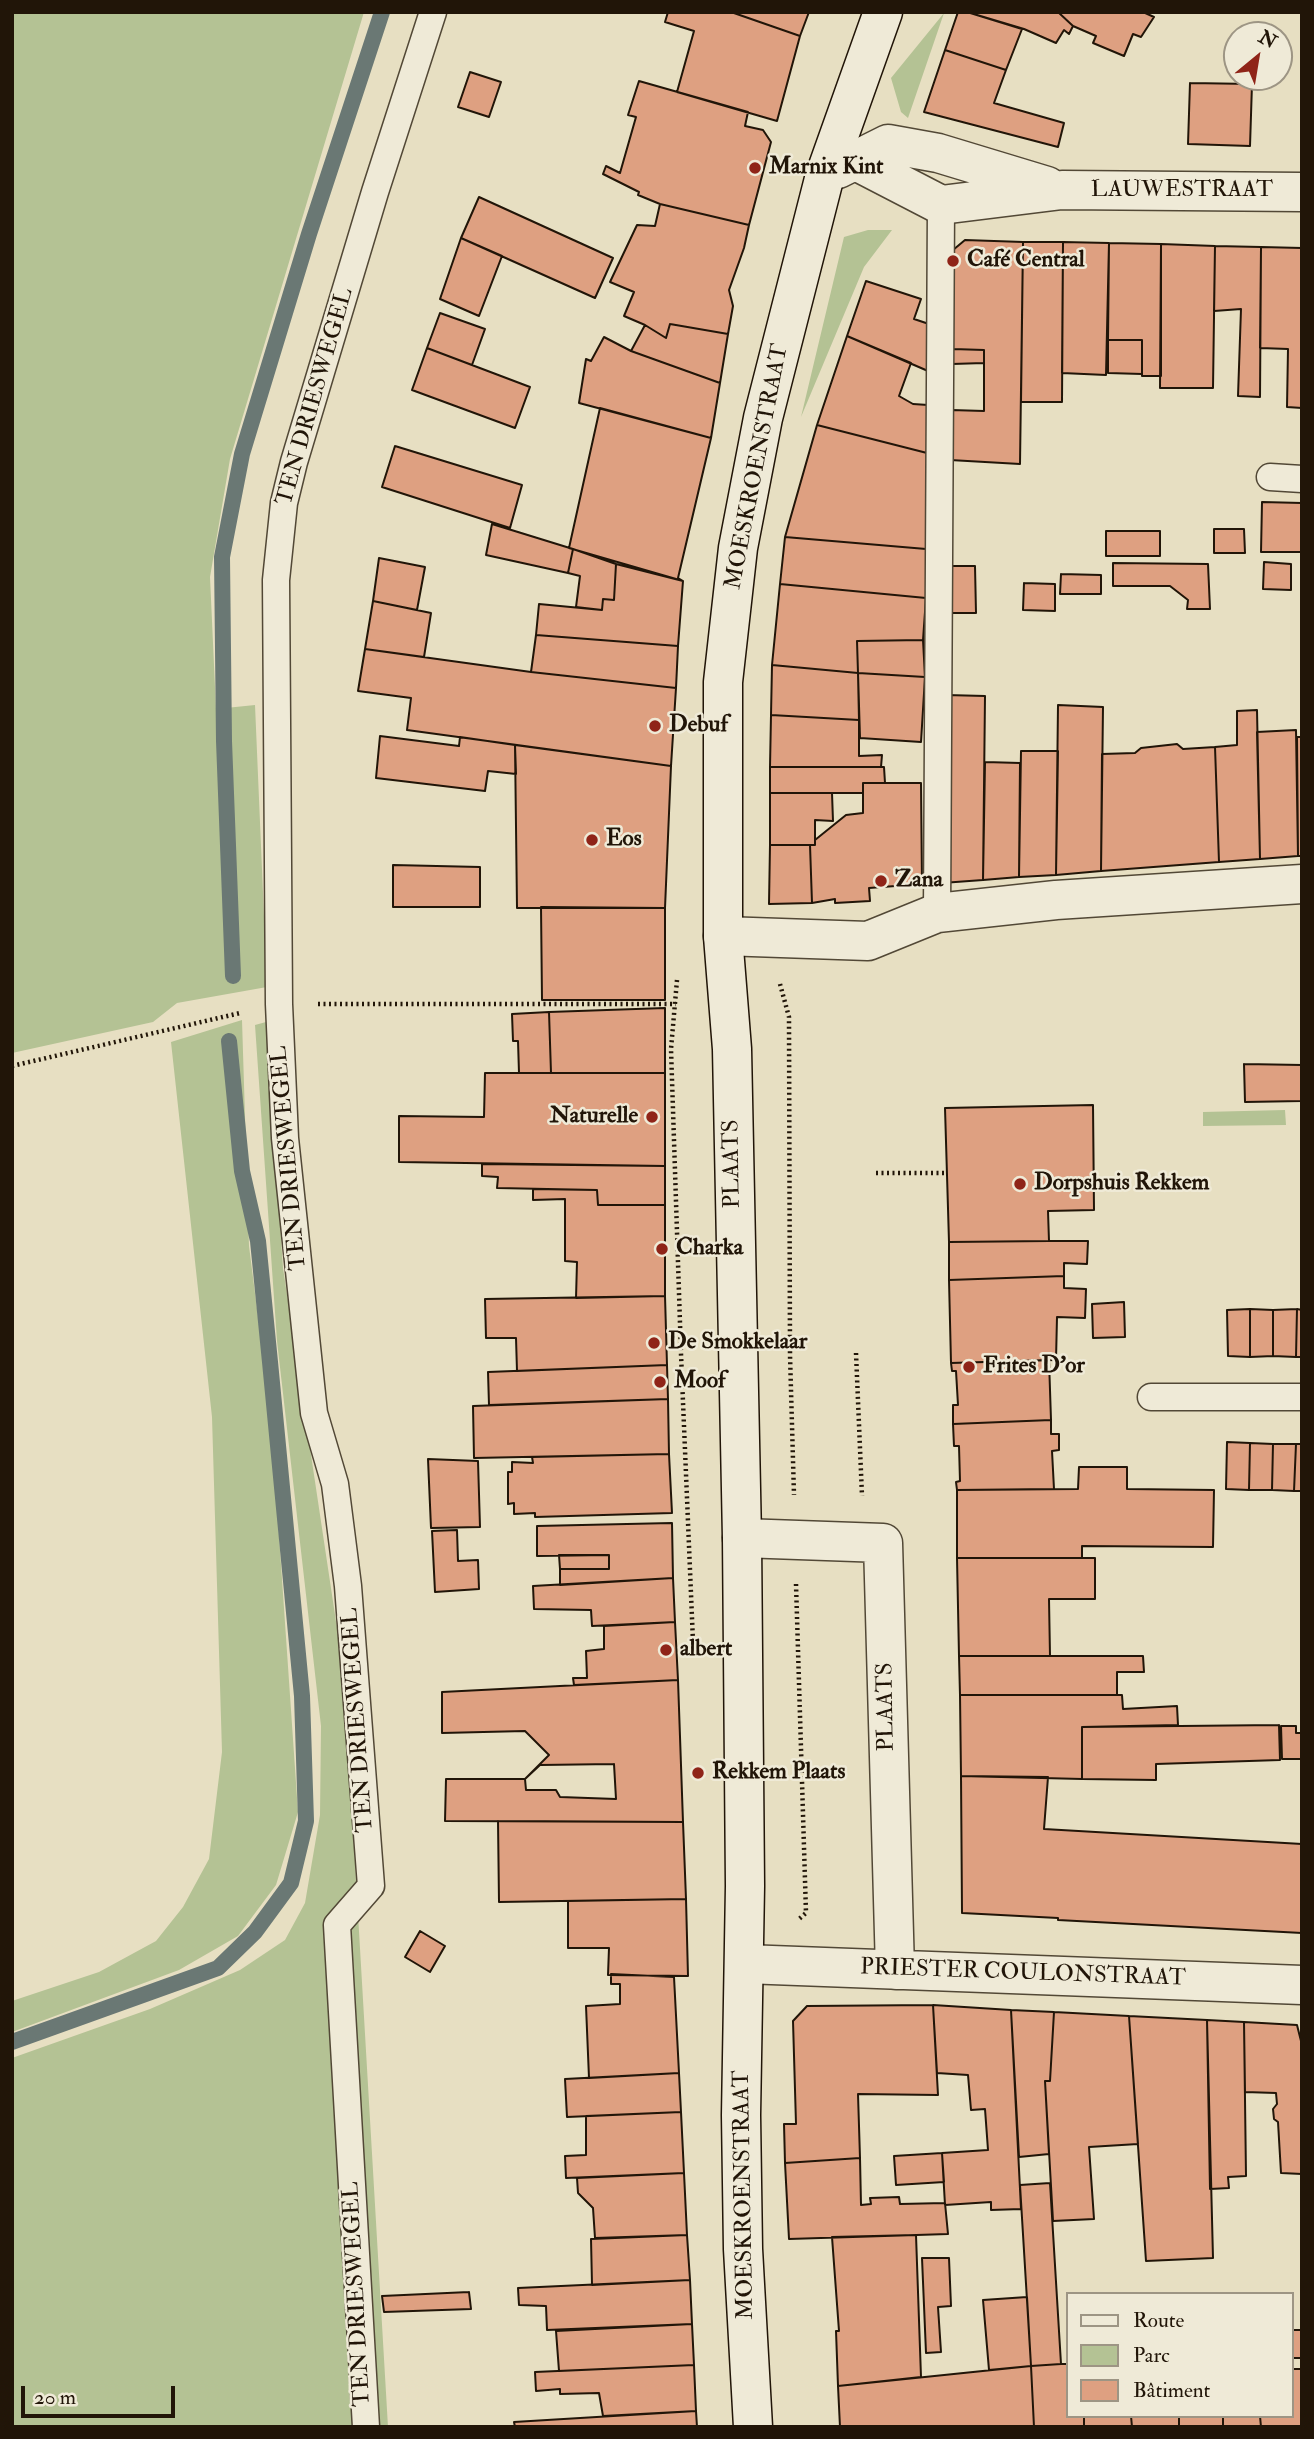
<!DOCTYPE html>
<html>
<head>
<meta charset="utf-8">
<style>
	body { margin:0 }
	#map { position:relative; width:1314px; height:2439px; overflow:hidden; background:#e7dfc2; font-family:"IM FELL Double Pica",serif }
	canvas { display:block }
	.frame { position:absolute; inset:0; border:14px solid #211508; pointer-events:none }
	.legend { position:absolute; left:1066px; top:2292px; width:228px; height:126px; box-sizing:border-box; background:#efead7; border:2px solid #9d9584; margin:0; padding:9px 12px; list-style:none; font-size:21px; color:#211508 }
	.legend li { display:flex; align-items:center; gap:14px; height:35px }
	.legend b { width:35px; border:2px solid #9d9584 }
	.north { position:absolute; left:1223px; top:21px; width:70px; height:70px; box-sizing:border-box; background:#efead7; border:2px solid #9d9584; border-radius:50%; rotate:30deg; font-size:19px; font-weight:700; line-height:28px; text-align:center; color:#211508 }
	.north::after { content:''; display:block; margin:auto; width:24px; height:32px; background:#8f2418; clip-path:polygon(50% 0,100% 100%,50% 72%,0 100%) }
	.scale { position:absolute; left:21px; top:2386px; width:154px; height:32px; box-sizing:border-box; border:4px solid #211508; border-top:0; padding-left:9px; font-size:21px; line-height:24px; white-space:nowrap; color:#211508; -webkit-text-stroke:5px #efead7; paint-order:stroke }
</style>
</head>
<body>
<div id="map">
<canvas width="1314" height="2439"></canvas>
<div class="frame"></div>
<ul class="legend">
<li><b style="height:9px;background:#efead7"></b>Route</li>
<li><b style="height:19px;background:#b4c294"></b>Parc</li>
<li><b style="height:19px;background:#dea081"></b>Bâtiment</li>
</ul>
<div class="north">N</div>
<div class="scale">20 m</div>
</div>
<script>
const g = document.querySelector('canvas').getContext('2d');
g.lineJoin = 'round';
function paint(path, color) { g.fillStyle = color; g.fill(path, 'evenodd'); }
const shape = rows => new Path2D(rows.map(r => 'M' + r).join(''));
function trace(path, color, width, dash) { g.strokeStyle = color; g.lineWidth = width; g.lineCap = dash ? 'butt' : 'round'; g.setLineDash(dash || []); g.stroke(path); }
function drawText(font, color, halo, rows, align = 'center') {
  g.font = font + ' "IM FELL Double Pica",serif'; g.lineWidth = 5; g.setLineDash([]); g.textBaseline = 'middle'; g.strokeStyle = halo; g.fillStyle = color; for (const [text, x, y, turn = 0] of rows) {
    g.save(); g.translate(x, y); g.rotate((+turn || 0) * Math.PI / 180); g.textAlign = isNaN(turn) ? turn : align; if (halo) g.strokeText(text, 0, 0); g.fillText(text, 0, 0); g.restore();
  }
}
const green = shape([
	[12,12,364,12,230,459,210,577,216,709,255,705,267,987,177,1003,153,1022,12,1053],
	[944,13,908,118,901,112,891,78],
	[868,230,892,230,864,267,801,417,844,237],
	[242,1020,249,1246,271,1419,298,1812,276,1885,238,1936,179,1970,12,2032,12,2001,99,1972,156,1941,183,1907,209,1859,222,1752,212,1417,171,1042],
	[266,1022,283,1268,344,1675,388,2427,12,2427,12,2058,150,2009,240,1970,285,1940,305,1903,320,1815,321,1726,277,1341,255,1025],
	[1285,1110,1286,1125,1203,1126,1203,1112]
]);
const stream = shape([
	[233,976,224,741,222,557,242,454,309,234,382,12],
	[12,2042,218,1968,255,1932,291,1883,306,1821,302,1696,270,1362,258,1241,242,1171,229,1041]
]);
const building = shape([
	[668,12,731,12,800,36,777,121,677,92,694,31,665,22,668,12],
	[731,12,809,12,800,36,731,12],
	[958,12,967,12,1022,29,1006,70,945,50,958,12],
	[967,12,1058,12,1073,26,1069,34,1064,30,1056,43,1024,29,967,12],
	[1058,12,1143,12,1154,17,1141,37,1133,34,1124,56,1093,43,1096,36,1073,26,1058,12],
	[945,50,1006,70,994,103,1064,123,1058,147,924,112,945,50],
	[470,72,501,82,489,117,458,107,470,72],
	[639,81,748,112,745,126,763,130,771,142,749,225,660,204,638,195,639,192,603,174,606,166,620,173,636,117,628,115,639,81],
	[1190,83,1252,84,1250,146,1188,144,1190,83],
	[479,197,613,258,595,298,461,238,479,197],
	[660,204,749,225,744,248,729,290,733,306,728,334,670,324,666,338,645,325,624,316,634,292,610,282,637,225,655,226,660,204],
	[461,238,502,256,479,316,440,299,461,238],
	[965,240,1023,242,1020,464,950,460,951,410,984,411,984,350,953,349,953,250,965,240],
	[1023,242,1063,242,1062,402,1021,402,1023,242],
	[1063,242,1109,243,1106,375,1062,373,1063,242],
	[1109,243,1161,244,1161,376,1142,376,1142,340,1108,340,1109,243],
	[1161,244,1215,246,1213,388,1160,388,1161,244],
	[1215,246,1261,247,1260,397,1238,396,1241,309,1214,311,1215,246],
	[1261,247,1302,248,1302,408,1287,407,1288,349,1260,348,1261,247],
	[866,281,921,299,914,319,929,324,928,371,847,336,866,281],
	[440,313,485,329,472,365,427,348,440,313],
	[670,324,728,334,720,383,631,351,645,325,666,338,670,324],
	[847,336,911,363,899,396,913,404,928,405,927,453,817,425,847,336],
	[604,337,631,351,720,383,711,438,579,403,586,359,591,361,604,337],
	[1108,340,1142,340,1142,374,1108,373,1108,340],
	[427,348,530,387,515,428,412,390,427,348],
	[953,349,984,350,984,363,952,364,953,349],
	[600,408,711,438,678,578,683,581,569,548,600,408],
	[817,425,927,453,926,549,785,537,817,425],
	[395,446,522,485,510,528,382,487,395,446],
	[1262,502,1302,503,1302,552,1261,552,1262,502],
	[492,524,573,549,568,573,486,555,492,524],
	[1214,529,1244,529,1245,553,1214,553,1214,529],
	[1106,531,1160,531,1160,556,1106,556,1106,531],
	[785,537,926,549,926,598,780,584,785,537],
	[573,549,616,564,614,600,603,599,602,610,576,607,580,576,568,573,573,549],
	[379,558,425,567,417,610,373,601,379,558],
	[1264,562,1291,564,1291,590,1263,589,1264,562],
	[1113,563,1208,564,1210,609,1187,609,1188,600,1170,586,1113,586,1113,563],
	[616,564,683,581,678,646,536,635,539,604,602,610,603,599,614,600,616,564],
	[948,566,975,566,976,613,947,613,948,566],
	[1061,574,1101,575,1101,594,1060,594,1061,574],
	[1024,583,1055,584,1055,611,1023,610,1024,583],
	[780,584,926,598,923,640,857,641,858,673,772,665,780,584],
	[373,601,431,613,424,657,365,649,373,601],
	[536,635,678,646,676,688,531,672,536,635],
	[923,640,925,677,858,673,857,641,923,640],
	[365,649,531,672,676,688,671,766,407,730,411,698,358,691,365,649],
	[772,665,858,673,859,720,771,715,772,665],
	[858,673,925,677,921,742,860,738,858,673],
	[946,695,985,696,983,880,942,883,946,695],
	[1058,705,1103,707,1101,871,1056,875,1058,705],
	[1257,710,1260,859,1219,862,1215,747,1237,745,1237,711,1257,710],
	[771,715,859,720,859,756,882,755,881,767,770,767,771,715],
	[1296,730,1298,856,1260,859,1257,732,1296,730],
	[380,736,459,746,460,737,515,745,516,774,488,771,485,791,376,778,380,736],
	[1297,737,1302,737,1302,856,1298,856,1297,737],
	[1177,744,1183,749,1215,747,1219,862,1101,871,1102,754,1135,753,1141,748,1177,744],
	[515,745,671,766,665,908,517,908,515,745],
	[1021,751,1058,751,1056,875,1019,877,1021,751],
	[985,762,1020,763,1019,877,983,880,985,762],
	[770,767,884,767,885,783,863,783,863,793,770,793,770,767],
	[863,783,921,783,922,884,869,888,870,901,835,903,835,899,812,903,810,845,815,845,815,840,846,815,863,813,863,783],
	[770,793,832,793,833,821,815,820,815,845,770,845,770,793],
	[770,845,810,845,812,903,769,904,770,845],
	[393,865,480,867,480,907,393,907,393,865],
	[541,907,665,908,665,1000,542,1000,541,907],
	[665,1008,665,1073,551,1073,549,1012,665,1008],
	[549,1012,551,1073,519,1073,518,1041,513,1041,512,1014,549,1012],
	[1244,1064,1302,1065,1302,1101,1245,1102,1244,1064],
	[485,1073,665,1073,665,1166,399,1162,399,1116,484,1117,485,1073],
	[1093,1105,1094,1210,1048,1211,1049,1241,949,1242,945,1108,1093,1105],
	[482,1164,665,1166,665,1205,598,1205,597,1190,497,1188,498,1177,482,1176,482,1164],
	[533,1189,597,1190,598,1205,665,1205,665,1296,576,1298,577,1262,565,1261,565,1199,533,1200,533,1189],
	[1049,1241,1088,1241,1087,1264,1064,1263,1064,1276,949,1280,949,1242,1049,1241],
	[1064,1276,1064,1288,1086,1289,1085,1318,1057,1317,1056,1360,951,1363,949,1280,1064,1276],
	[665,1296,667,1365,517,1371,516,1338,486,1338,485,1299,665,1296],
	[1124,1302,1125,1337,1093,1338,1092,1304,1124,1302],
	[1250,1309,1250,1357,1228,1356,1227,1310,1250,1309],
	[1250,1309,1273,1310,1273,1356,1250,1357,1250,1309],
	[1297,1309,1302,1310,1302,1357,1296,1357,1297,1309],
	[1297,1309,1296,1357,1273,1356,1273,1310,1297,1309],
	[1049,1360,1051,1420,953,1424,953,1405,958,1405,956,1371,952,1371,951,1363,1049,1360],
	[667,1365,668,1399,489,1405,488,1372,667,1365],
	[668,1399,669,1454,474,1458,473,1406,668,1399],
	[1051,1420,1051,1434,1059,1434,1059,1450,1052,1451,1054,1489,957,1490,956,1482,960,1481,959,1446,954,1446,953,1424,1051,1420],
	[1227,1442,1250,1443,1249,1490,1226,1489,1227,1442],
	[1250,1443,1273,1444,1272,1490,1249,1490,1250,1443],
	[1273,1444,1296,1444,1294,1491,1272,1490,1273,1444],
	[1296,1444,1302,1444,1302,1491,1294,1491,1296,1444],
	[669,1454,672,1513,535,1517,535,1513,514,1514,514,1503,508,1504,508,1472,512,1472,512,1462,533,1463,532,1457,669,1454],
	[428,1459,478,1461,480,1527,431,1528,428,1459],
	[1079,1467,1127,1467,1127,1489,1214,1490,1213,1547,1082,1546,1082,1558,957,1558,957,1490,1078,1489,1079,1467],
	[672,1523,673,1578,560,1585,560,1569,609,1569,609,1555,537,1556,537,1526,672,1523],
	[457,1530,458,1561,478,1560,479,1589,435,1592,432,1531,457,1530],
	[559,1555,609,1555,609,1569,560,1569,559,1555],
	[957,1558,1095,1558,1095,1599,1049,1599,1050,1656,959,1656,957,1558],
	[673,1578,675,1622,592,1626,591,1610,534,1609,533,1586,673,1578],
	[675,1622,678,1680,574,1685,573,1678,587,1678,586,1651,604,1649,604,1626,675,1622],
	[959,1656,1143,1656,1144,1672,1117,1672,1117,1695,960,1695,959,1656],
	[678,1680,683,1822,445,1821,446,1779,525,1779,549,1755,525,1731,442,1733,442,1692,678,1680],
	[960,1695,1122,1695,1123,1709,1177,1706,1178,1725,1082,1727,1082,1779,961,1776,960,1695],
	[1279,1725,1280,1760,1156,1764,1156,1780,1082,1779,1082,1727,1279,1725],
	[1281,1726,1296,1726,1296,1733,1302,1733,1302,1759,1282,1759,1281,1726],
	[614,1764,616,1799,560,1797,556,1790,526,1790,525,1779,540,1765,614,1764],
	[961,1776,1048,1777,1044,1829,1302,1844,1302,1933,1058,1920,1058,1918,962,1913,961,1776],
	[498,1821,683,1822,686,1899,499,1902,498,1821],
	[686,1899,688,1976,608,1975,609,1948,568,1948,568,1901,686,1899],
	[420,1931,445,1946,430,1972,405,1957,420,1931],
	[611,1974,674,1977,679,2073,589,2078,586,2006,620,2004,620,1984,611,1984,611,1974],
	[933,2005,938,2095,858,2094,860,2158,785,2163,784,2124,796,2124,793,2021,807,2006,933,2005],
	[933,2005,1011,2010,1021,2209,991,2210,991,2202,945,2205,942,2153,988,2150,985,2109,971,2110,968,2075,937,2073,933,2005],
	[1011,2010,1054,2012,1050,2081,1045,2081,1049,2154,1019,2157,1011,2010],
	[1054,2012,1129,2016,1138,2144,1089,2147,1094,2219,1053,2221,1045,2081,1050,2081,1054,2012],
	[1129,2016,1207,2020,1213,2258,1146,2261,1129,2016],
	[1207,2020,1244,2022,1246,2176,1228,2177,1229,2188,1210,2189,1207,2020],
	[1244,2022,1297,2025,1302,2045,1302,2174,1281,2173,1278,2122,1274,2119,1273,2109,1277,2104,1276,2093,1245,2092,1244,2022],
	[679,2073,681,2112,567,2117,565,2079,679,2073],
	[681,2112,684,2173,566,2178,565,2156,586,2155,586,2116,681,2112],
	[942,2153,944,2182,896,2185,894,2156,942,2153],
	[860,2158,861,2205,871,2204,870,2198,899,2197,900,2204,945,2203,948,2234,789,2239,785,2163,860,2158],
	[684,2173,687,2235,595,2238,593,2208,578,2193,577,2178,684,2173],
	[1050,2183,1061,2364,1031,2366,1020,2185,1050,2183],
	[687,2235,690,2280,592,2285,591,2239,687,2235],
	[916,2235,921,2377,838,2386,836,2331,839,2331,832,2237,916,2235],
	[922,2258,949,2258,951,2306,938,2307,941,2352,926,2353,922,2258],
	[690,2280,692,2324,547,2330,546,2306,519,2305,518,2288,690,2280],
	[469,2292,471,2309,384,2312,382,2296,469,2292],
	[1027,2297,1031,2366,989,2370,983,2300,1027,2297],
	[692,2324,694,2365,559,2371,556,2331,692,2324],
	[1291,2330,1302,2330,1302,2358,1291,2358,1291,2330],
	[1061,2364,1067,2364,1067,2416,1084,2416,1084,2427,1034,2427,1031,2366,1061,2364],
	[694,2365,696,2411,603,2416,599,2393,560,2394,560,2389,536,2391,535,2372,694,2365],
	[1031,2366,1034,2427,840,2427,838,2386,1031,2366],
	[1291,2369,1302,2369,1302,2427,1261,2427,1260,2416,1291,2416,1291,2369],
	[696,2411,697,2427,515,2427,514,2422,696,2411],
	[1084,2416,1131,2416,1132,2427,1084,2427,1084,2416],
	[1131,2416,1179,2416,1179,2427,1132,2427,1131,2416],
	[1179,2416,1223,2416,1223,2427,1179,2427,1179,2416],
	[1223,2416,1260,2416,1261,2427,1223,2427,1223,2416]
]);
const path = shape([
	[677,980,671,1049,681,1354,693,1642],
	[780,984,789,1017,790,1355,794,1495],
	[318,1004,676,1004],
	[12,1066,240,1013],
	[876,1173,947,1173],
	[856,1353,862,1496],
	[796,1584,806,1913,799,1919]
]);
const service = shape([
	[1270,477,1302,479],
	[937,913,941,205],
	[1151,1397,1302,1397],
	[366,2427,337,1925,371,1886,348,1586,335,1484,314,1413,285,1138,279,1004,276,580,284,503,294,462,375,192,433,12]
]);
const minor = shape([
	[723,936,868,941,937,913,1056,900,1302,884],
	[742,1538,883,1543,895,1970],
	[745,1964,1302,1985]
]);
const tertiary = shape([
	[856,161,941,205,1062,190,1302,192],
	[838,169,888,144,938,153,1047,186]
]);
const secondary = shape([
	[753,2427,743,2249,741,2115,745,1886,742,1538,732,1049,723,936,723,682,738,548,763,418,825,175,883,12]
]);
const markers = [
	[755,168,7,"#8f2418"],
	[953,261,7,"#8f2418"],
	[655,726,7,"#8f2418"],
	[592,840,7,"#8f2418"],
	[881,881,7,"#8f2418"],
	[652,1117,7,"#8f2418"],
	[1020,1184,7,"#8f2418"],
	[662,1249,7,"#8f2418"],
	[654,1343,7,"#8f2418"],
	[969,1367,7,"#8f2418"],
	[660,1382,7,"#8f2418"],
	[666,1650,7,"#8f2418"],
	[698,1773,7,"#8f2418"]
];
const poiNames = [
	["Marnix Kint",769,168],
	["Café Central",967,261],
	["Debuf",669,726],
	["Eos",606,840],
	["Zana",895,881],
	["Naturelle",638,1117,"right"],
	["Dorpshuis Rekkem",1034,1184],
	["Charka",676,1249],
	["De Smokkelaar",668,1343],
	["Frites D’or",983,1367],
	["Moof",674,1382],
	["albert",680,1650],
	["Rekkem Plaats",712,1773]
];
const streetNames = [
	["LAUWESTRAAT",1182,191],
	["TEN DRIESWEGEL",316,397,-74],
	["MOESKROENSTRAAT",758,467,-79],
	["TEN DRIESWEGEL",290,1158,-95],
	["PLAATS",733,1164,-91],
	["PLAATS",887,1707,-91],
	["TEN DRIESWEGEL",359,1720,-94],
	["PRIESTER COULONSTRAAT",1023,1974,2],
	["MOESKROENSTRAAT",745,2195,-91],
	["TEN DRIESWEGEL",358,2294,-93]
];
paint(green, '#b4c294');
trace(stream, '#6a7874', 16);
paint(building, '#dea081');
trace(building, '#211508', 2);
trace(service, '#524836', 29);
trace(minor, '#524836', 41);
trace(tertiary, '#524836', 41);
trace(secondary, '#211508', 41);
trace(path, '#211508', 4.5, [2, 3.5]);
trace(service, '#efead7', 26);
trace(minor, '#efead7', 38);
trace(tertiary, '#efead7', 38);
trace(secondary, '#efead7', 38);
for (const [x, y, r, color] of markers) { const dot = new Path2D(); dot.arc(x, y, r, 0, 2 * Math.PI); g.fillStyle = color; g.fill(dot); trace(dot, '#efead7', 2.5); }
drawText('bold 23px', '#211508', '#efead7', poiNames, 'left');
drawText('23px', '#211508', '#efead7', streetNames);
</script>
</body>
</html>
